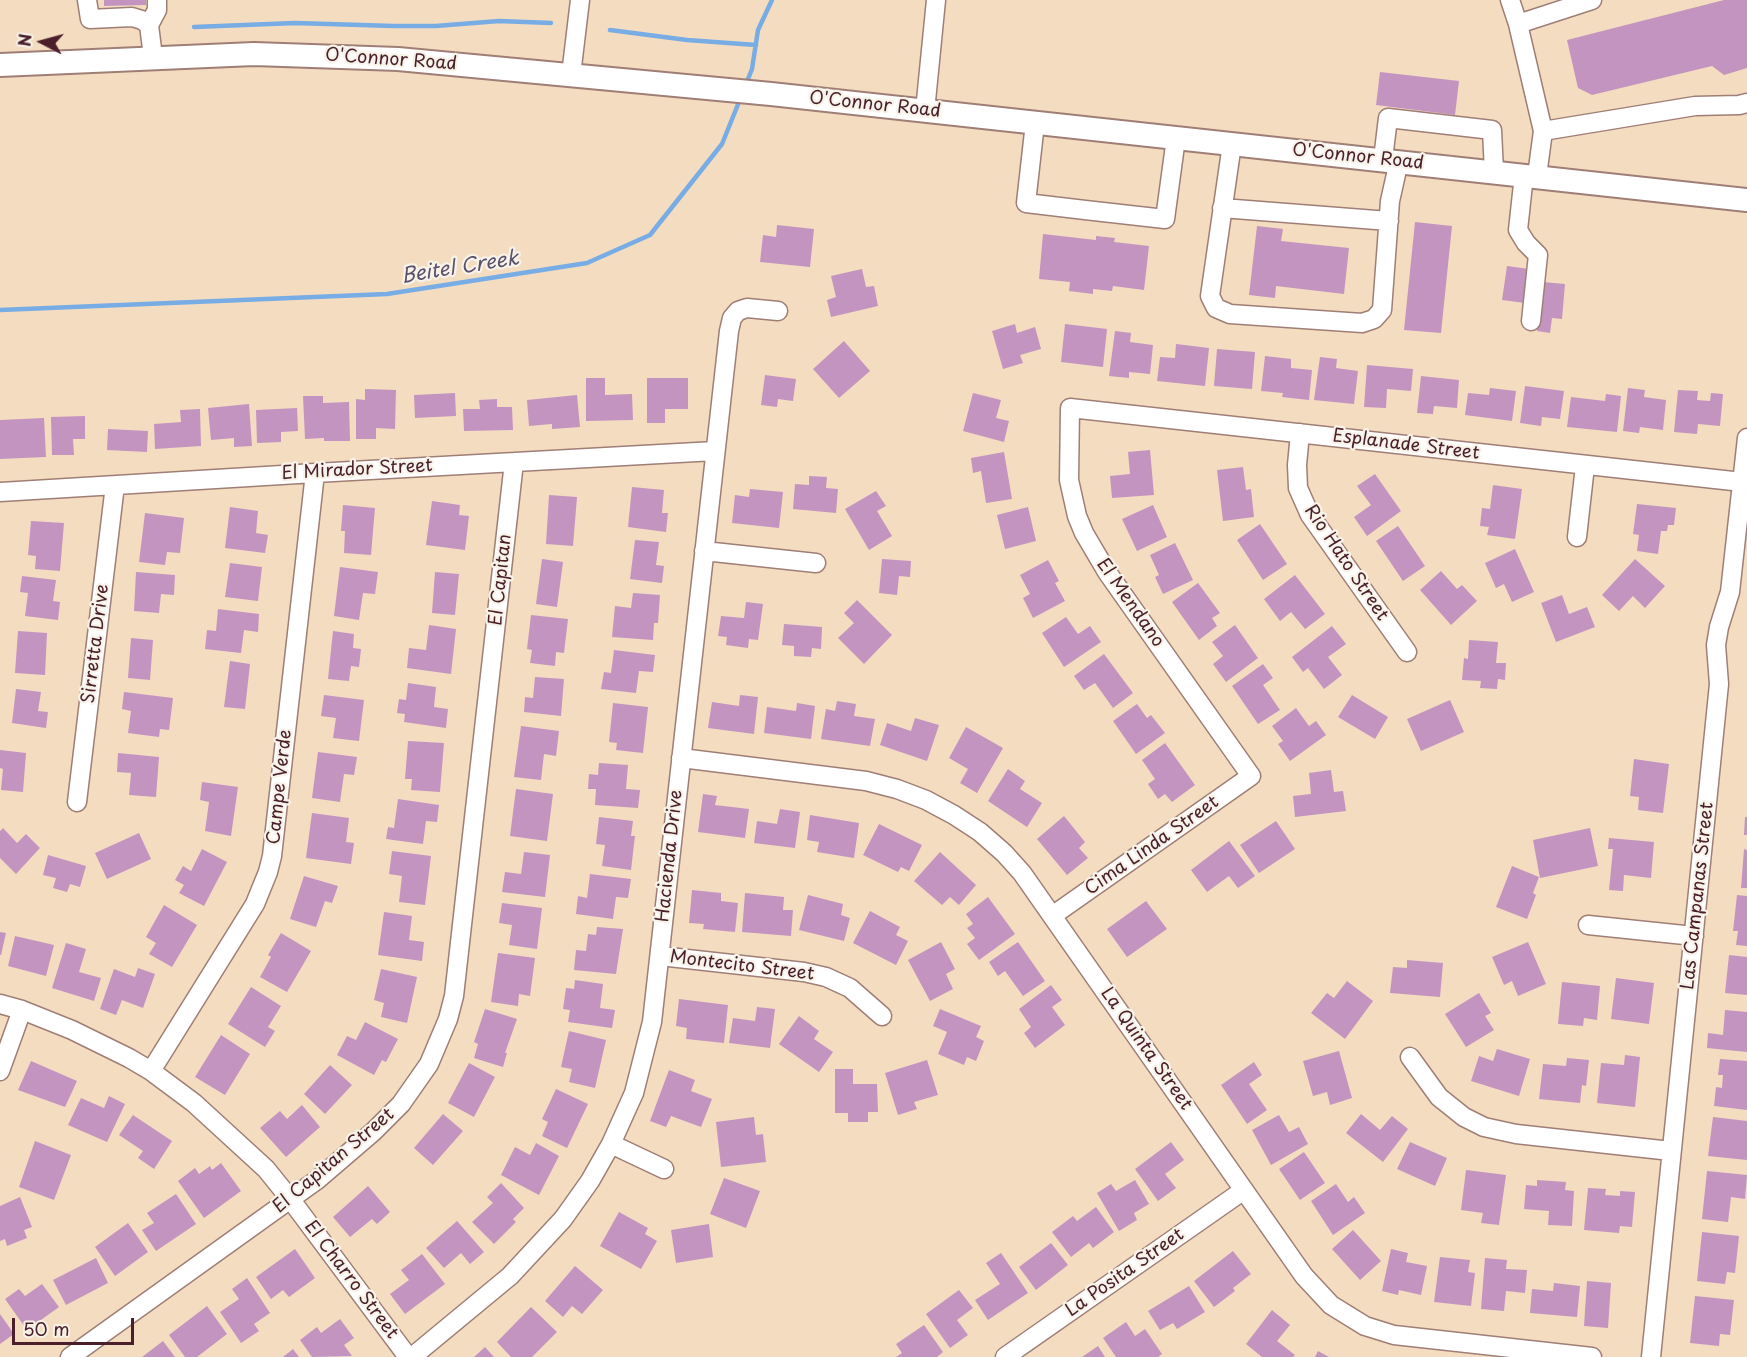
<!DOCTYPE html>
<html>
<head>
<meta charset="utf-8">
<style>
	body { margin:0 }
	#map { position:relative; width:1747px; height:1357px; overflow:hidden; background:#f4dcc0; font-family:"Playpen Sans",sans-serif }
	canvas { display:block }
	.north { position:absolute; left:12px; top:12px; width:60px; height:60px; -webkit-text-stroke:4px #f7f3e8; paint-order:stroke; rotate:276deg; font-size:16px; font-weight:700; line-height:24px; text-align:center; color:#4a1f2b }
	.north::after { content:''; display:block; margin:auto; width:21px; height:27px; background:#4a1f2b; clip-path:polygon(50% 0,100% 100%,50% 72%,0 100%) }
	.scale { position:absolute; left:12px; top:1318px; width:122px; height:27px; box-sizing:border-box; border:3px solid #4a1f2b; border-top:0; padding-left:8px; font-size:18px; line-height:21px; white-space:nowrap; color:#4a1f2b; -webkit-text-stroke:4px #f7f3e8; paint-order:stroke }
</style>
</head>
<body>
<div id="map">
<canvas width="1747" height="1357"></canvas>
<div class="north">N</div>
<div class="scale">50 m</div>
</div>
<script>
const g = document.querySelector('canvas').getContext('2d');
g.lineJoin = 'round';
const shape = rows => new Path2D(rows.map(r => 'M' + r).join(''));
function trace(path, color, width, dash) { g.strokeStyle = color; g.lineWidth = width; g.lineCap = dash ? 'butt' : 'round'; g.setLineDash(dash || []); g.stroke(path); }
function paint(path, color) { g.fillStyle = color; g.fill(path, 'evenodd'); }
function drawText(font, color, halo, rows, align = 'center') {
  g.font = font + ' "Playpen Sans",sans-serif'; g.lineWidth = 4.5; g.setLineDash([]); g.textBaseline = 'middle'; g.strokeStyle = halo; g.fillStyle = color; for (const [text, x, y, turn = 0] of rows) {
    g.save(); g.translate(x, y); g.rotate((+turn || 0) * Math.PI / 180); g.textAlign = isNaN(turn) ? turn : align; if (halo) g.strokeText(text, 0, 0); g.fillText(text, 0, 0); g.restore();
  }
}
const stream = shape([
	[194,27,295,23,394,26,436,26,499,21,551,23],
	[610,30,687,40,756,45],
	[746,84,752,69,758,30,772,0],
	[0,310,387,294,587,263,650,235,722,144,741,97]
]);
const building = shape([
	[104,0,146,0,146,5,104,6],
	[1724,0,1747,0,1747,68,1724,75,1712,66,1592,95,1578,88,1567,40],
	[1380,72,1459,81,1455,115,1376,105],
	[1415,222,1452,226,1441,333,1404,330],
	[777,225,814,229,810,267,760,262,763,235,776,237],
	[1257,226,1283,229,1281,241,1349,248,1344,294,1276,286,1275,298,1249,295],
	[1043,234,1096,240,1096,236,1115,238,1114,242,1149,246,1144,290,1113,286,1112,291,1093,289,1093,294,1069,291,1070,282,1039,279],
	[1507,266,1529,269,1525,303,1502,300],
	[862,269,866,287,874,286,878,306,831,317,827,300,836,297,831,276],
	[1543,282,1565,284,1562,319,1552,318,1550,333,1537,331],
	[1015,324,1017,333,1035,327,1041,349,1020,355,1023,363,1003,369,992,331],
	[1065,324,1107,329,1103,367,1061,362],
	[1115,331,1131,333,1130,342,1153,345,1150,374,1129,372,1129,378,1109,376],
	[844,341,870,371,839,398,813,369],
	[1176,344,1209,348,1205,386,1157,381,1160,357,1175,358],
	[1217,349,1255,352,1252,389,1214,386],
	[1265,356,1291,359,1291,368,1312,370,1309,400,1282,397,1283,393,1261,391],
	[1320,357,1337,359,1336,368,1358,371,1354,404,1314,400],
	[1367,365,1413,369,1411,391,1387,389,1386,408,1364,407],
	[765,375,796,379,793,401,778,399,777,407,761,405],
	[1421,376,1459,380,1457,408,1434,406,1433,414,1417,413],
	[586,378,605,378,605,395,632,394,633,420,586,421],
	[647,378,688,378,688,409,665,409,665,423,647,423],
	[1525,386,1564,391,1560,419,1542,417,1541,426,1520,423],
	[1490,388,1516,391,1512,421,1465,415,1468,393,1489,395],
	[1628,388,1645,390,1644,397,1666,400,1663,430,1640,427,1639,433,1623,431],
	[365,389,396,390,395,429,376,428,376,439,356,439,356,399,365,400],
	[1678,390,1698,391,1697,400,1710,401,1711,393,1723,394,1720,426,1698,424,1697,434,1674,432],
	[455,393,456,416,415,418,414,395],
	[973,393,1001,400,996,418,1009,421,1004,442,963,431],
	[1606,394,1621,396,1617,432,1567,427,1571,397,1605,401],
	[577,395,580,427,552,429,552,424,529,426,527,400],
	[303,396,323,396,323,403,349,402,350,441,324,441,324,438,305,439],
	[497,399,497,407,512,407,513,430,464,431,463,409,480,409,479,400],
	[249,404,252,446,234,447,234,438,211,440,208,408],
	[297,408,298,431,281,432,281,442,257,443,256,410],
	[200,409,201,446,155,449,154,424,181,422,180,410],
	[85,416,85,439,73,439,74,455,52,455,51,417],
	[44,418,46,457,0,459,0,420],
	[108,429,148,431,147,452,107,450],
	[1150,450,1154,495,1112,498,1110,476,1130,474,1128,452],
	[1004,452,1012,499,986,503,981,471,973,473,971,458],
	[1243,467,1246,490,1251,489,1254,517,1223,521,1217,470],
	[1375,474,1401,511,1367,536,1354,517,1371,505,1357,486],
	[809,476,827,477,826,488,838,489,836,513,793,509,795,484,809,485],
	[1493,485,1522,489,1515,539,1487,535,1489,527,1480,526,1482,508,1490,509],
	[632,487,664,490,662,513,668,513,666,532,628,527],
	[750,489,783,492,779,528,732,523,735,495,749,497],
	[876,491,886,506,877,511,892,536,869,550,845,509],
	[549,495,577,497,573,546,546,544],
	[432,501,460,505,459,515,469,516,465,550,426,545],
	[1637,504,1676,508,1674,525,1668,525,1667,531,1661,531,1658,554,1637,551,1639,535,1633,534],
	[343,505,375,508,371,555,344,553,345,531,341,531],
	[1153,505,1167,537,1137,551,1122,519],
	[230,507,258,511,256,533,268,535,265,553,225,548],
	[1028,507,1036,541,1005,549,997,515],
	[145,513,184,518,180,553,167,552,165,565,139,562],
	[31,521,64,523,60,571,35,569,36,556,28,555],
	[1260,524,1287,564,1263,580,1237,540],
	[1398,526,1425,566,1403,581,1376,541],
	[635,540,659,542,656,565,664,566,662,583,630,579],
	[1175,543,1193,580,1163,594,1155,577,1159,575,1150,555],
	[1515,549,1534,592,1512,602,1504,584,1496,588,1485,563],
	[542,559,563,562,557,607,536,604],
	[882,559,911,561,910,577,899,576,897,595,879,593],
	[1635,559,1665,586,1645,608,1633,596,1619,611,1602,595],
	[1048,560,1059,581,1055,583,1065,601,1033,618,1023,598,1030,594,1020,575],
	[230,563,262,567,258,601,225,597],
	[340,567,378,572,375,594,363,593,359,620,334,616],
	[1441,571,1457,589,1462,585,1477,601,1451,625,1420,590],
	[136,572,175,575,174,595,161,594,159,613,134,611],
	[435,572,459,574,455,615,432,613],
	[1295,575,1325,614,1305,629,1291,612,1280,621,1264,599],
	[22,576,56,580,53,601,60,602,58,620,25,616,28,593,20,592],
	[1198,583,1220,613,1212,618,1217,626,1199,640,1172,602],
	[633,593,660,595,658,623,654,623,653,640,612,637,615,606,631,608],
	[1562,595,1569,614,1587,607,1595,627,1556,642,1541,603],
	[857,600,892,635,864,664,838,638,854,623,844,613],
	[746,602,763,604,758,640,749,639,748,648,726,645,727,637,718,636,721,616,744,618],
	[218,609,259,614,258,632,244,630,241,653,205,649,207,630,216,631],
	[531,615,568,619,564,653,556,652,555,666,530,663,532,650,527,649],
	[1066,617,1078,634,1090,626,1101,642,1064,667,1042,633],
	[784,624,822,627,821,649,812,648,811,657,794,656,794,646,782,645],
	[429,625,456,629,451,674,407,668,409,648,426,650],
	[1235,625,1258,658,1226,682,1213,664,1223,656,1212,642],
	[1332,626,1346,644,1328,657,1342,675,1324,689,1308,668,1303,672,1292,657],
	[18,631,47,633,45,675,15,673],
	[333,631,354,634,353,648,361,649,359,667,351,666,349,681,328,679],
	[131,638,153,640,150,680,128,678],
	[1469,640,1498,642,1496,663,1506,663,1505,680,1498,679,1497,689,1480,688,1481,681,1462,680,1464,658,1468,659],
	[614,650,655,655,653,672,639,671,636,693,601,689,604,672,611,673],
	[1104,654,1133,693,1113,708,1095,683,1084,690,1074,676],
	[230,661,250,664,245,709,224,707],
	[1263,664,1273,678,1263,685,1280,710,1258,724,1232,686],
	[535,677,564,679,561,716,524,712,525,697,533,698],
	[408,683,436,687,434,707,448,709,446,728,404,722,405,714,397,713,399,699,406,700],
	[16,689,41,692,38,711,48,712,46,728,12,723],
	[124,692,173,698,169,730,160,729,159,737,128,733,131,711,122,709],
	[324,695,364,700,359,741,333,738,336,718,321,716],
	[740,695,758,697,754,734,708,728,712,702,739,706],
	[1352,695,1388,717,1375,739,1338,717],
	[1450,700,1464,732,1421,751,1407,719],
	[837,701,856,704,854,716,875,719,870,746,821,739,826,709,835,711],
	[613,703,648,707,643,753,616,750,617,743,609,742],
	[797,703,815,706,811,739,764,733,767,707,796,711],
	[1137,704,1147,718,1151,715,1165,733,1136,754,1113,721],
	[1296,708,1309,726,1316,721,1326,735,1290,761,1278,744,1283,741,1272,726],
	[915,718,939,725,927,761,880,745,887,723,911,731],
	[521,726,559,731,556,756,544,754,541,780,514,777],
	[966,727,1003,748,977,793,960,783,968,769,949,758],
	[408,741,444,743,440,792,411,790,412,779,405,779],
	[1165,743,1195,785,1172,802,1165,794,1158,799,1148,784,1155,779,1142,760],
	[0,750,26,753,23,792,1,790,3,769,0,768],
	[318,752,357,757,354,775,344,774,340,802,312,798],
	[118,753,159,757,156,797,129,795,131,773,117,772],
	[1634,759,1669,764,1663,813,1638,810,1639,797,1630,796],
	[599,763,628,765,626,789,640,790,638,808,595,805,596,789,588,789,589,774,598,775],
	[1008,769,1025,781,1020,789,1042,803,1027,827,988,801],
	[1331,770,1334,792,1343,791,1346,811,1295,817,1293,796,1311,794,1309,773],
	[202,782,238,787,231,836,205,831,209,802,200,800],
	[516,789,553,794,547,841,510,836],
	[703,794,717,796,715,805,749,809,745,838,698,832],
	[398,799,439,805,437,822,426,821,423,844,386,839,388,827,394,828],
	[780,809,800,812,795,848,754,843,757,821,777,824],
	[312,813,349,818,346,842,354,843,351,864,306,858],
	[810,815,859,823,854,858,817,852,819,842,807,840],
	[1064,816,1085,842,1079,848,1088,858,1067,875,1037,839],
	[599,817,633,821,631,836,635,836,631,870,602,866,605,845,596,844],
	[1745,817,1747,817,1747,835,1744,835],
	[1276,821,1295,849,1259,873,1240,845],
	[879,824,922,845,909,871,901,867,898,872,863,855],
	[3,828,17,843,26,834,40,848,16,874,0,858,0,831],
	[1590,828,1598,866,1540,878,1533,840],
	[139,833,151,859,107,879,95,853],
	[1609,838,1654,842,1651,878,1624,875,1623,891,1609,890,1613,849,1608,849],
	[1229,841,1255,876,1238,888,1229,876,1207,892,1191,870],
	[202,849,227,862,204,906,179,893,184,885,175,880,183,866,191,871],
	[1744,849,1747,850,1747,888,1741,888],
	[392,851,431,856,425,905,399,902,402,876,389,874],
	[524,852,550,855,545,897,502,892,505,872,521,874],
	[940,852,976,885,959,905,950,897,942,905,914,881],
	[48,855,86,866,80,887,70,884,67,892,53,888,56,878,43,875],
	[1512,866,1539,877,1533,893,1536,895,1527,919,1496,907],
	[590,874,631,879,628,898,616,897,613,919,576,914,578,896,587,898],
	[304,876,338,886,332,903,325,901,316,927,290,919],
	[692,890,721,893,721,901,738,903,735,932,703,929,704,924,689,923],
	[745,893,784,897,783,910,793,910,791,936,742,932],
	[808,895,843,904,841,915,850,918,844,941,799,930],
	[1737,895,1747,896,1747,946,1736,945,1738,931,1733,931],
	[988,897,1015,934,979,960,967,944,975,938,967,928,973,924,966,914],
	[1146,901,1167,929,1127,957,1107,929],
	[502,903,542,908,537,949,509,945,512,925,499,923],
	[164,905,197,925,172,967,149,954,156,943,146,937],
	[870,911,900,927,896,935,908,941,896,965,853,943],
	[384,912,412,916,409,940,424,942,422,961,378,955],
	[597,927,623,929,616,974,574,970,576,950,586,951,588,934,596,935],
	[0,932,6,933,1,955,0,955],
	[281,933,311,951,287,992,260,977,271,957,268,955],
	[15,936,54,945,46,976,8,966],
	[941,942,955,969,946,974,953,989,930,1001,908,960],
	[1018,942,1045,981,1023,996,1005,971,998,976,989,962],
	[1528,942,1546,984,1518,996,1512,981,1504,985,1492,957],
	[66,943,86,949,79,972,101,978,94,1001,52,988],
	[498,953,535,958,530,996,519,994,518,1006,491,1002],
	[1729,955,1747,957,1747,995,1725,993],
	[1407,960,1443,963,1440,997,1390,993,1393,967,1407,968],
	[138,968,155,974,143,1008,122,1000,116,1015,100,1009,114,969,135,977],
	[381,969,417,977,407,1023,381,1017,384,1003,374,1000],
	[1616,978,1654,983,1649,1024,1611,1019],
	[575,980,603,984,600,1008,615,1010,612,1028,568,1022,570,1010,563,1009,566,988,574,989],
	[1347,981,1373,1001,1345,1039,1311,1013,1327,993,1334,998],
	[1562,982,1600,986,1597,1020,1584,1018,1583,1026,1558,1024],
	[1051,985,1062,1000,1052,1007,1065,1025,1035,1048,1024,1033,1031,1027,1019,1009],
	[251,987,281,1006,268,1027,275,1031,265,1047,228,1024],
	[1479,993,1491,1013,1485,1016,1494,1030,1466,1047,1445,1014],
	[679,999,728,1005,724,1043,686,1039,687,1028,676,1026],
	[757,1007,775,1009,770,1048,729,1043,733,1018,755,1021],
	[485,1009,517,1019,505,1053,507,1053,503,1067,474,1058,478,1044,474,1042],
	[940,1009,981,1026,976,1037,984,1041,976,1061,967,1057,964,1065,938,1054,947,1032,933,1026],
	[1725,1010,1747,1012,1747,1052,1707,1048,1708,1033,1723,1035],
	[799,1016,819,1031,814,1039,833,1052,819,1072,779,1044],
	[365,1022,398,1039,386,1062,382,1060,374,1075,337,1055,347,1036,356,1040],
	[569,1031,606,1040,595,1088,569,1082,572,1069,561,1067],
	[221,1035,250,1054,225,1095,195,1077],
	[1497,1049,1530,1059,1519,1096,1471,1081,1479,1056,1493,1061],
	[1339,1051,1352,1098,1330,1105,1327,1092,1313,1096,1303,1061],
	[1625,1055,1640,1057,1635,1107,1597,1103,1601,1063,1624,1065],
	[1567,1058,1589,1060,1586,1086,1582,1085,1580,1103,1539,1099,1543,1064,1566,1066],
	[1720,1059,1747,1061,1747,1110,1714,1106,1716,1087,1722,1088,1723,1075,1718,1075],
	[927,1060,938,1095,914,1102,917,1109,898,1115,885,1073],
	[31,1061,77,1081,65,1107,18,1090],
	[1254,1062,1262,1075,1249,1084,1267,1110,1247,1124,1221,1085],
	[469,1063,495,1077,474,1117,448,1103],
	[330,1065,352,1085,325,1114,304,1094],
	[835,1069,853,1069,853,1084,877,1084,878,1112,868,1112,868,1122,848,1122,848,1113,835,1113],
	[669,1070,695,1080,691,1091,712,1099,701,1127,671,1116,666,1127,650,1121],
	[556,1089,588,1104,567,1148,542,1136,548,1122,542,1119],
	[109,1096,125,1104,107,1142,68,1125,81,1098,104,1108],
	[302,1105,320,1127,286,1157,260,1128,280,1111,287,1119],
	[443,1114,463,1131,433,1165,414,1148],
	[1361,1114,1380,1130,1392,1116,1408,1129,1383,1162,1346,1133],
	[133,1115,172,1141,154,1169,138,1158,143,1151,119,1135],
	[1279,1115,1289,1132,1299,1127,1308,1144,1271,1165,1252,1130],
	[754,1117,756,1135,763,1134,766,1162,721,1167,716,1122],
	[1713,1117,1747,1121,1747,1160,1708,1156],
	[35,1141,71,1155,54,1200,19,1187],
	[1171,1142,1184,1160,1165,1174,1176,1188,1158,1201,1135,1169],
	[1410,1142,1447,1158,1435,1186,1397,1169],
	[536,1143,559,1156,539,1195,501,1175,515,1147,530,1155],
	[1304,1152,1325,1183,1300,1200,1279,1169],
	[221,1163,241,1191,204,1218,178,1181,195,1168,199,1174,210,1166,212,1170],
	[1466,1170,1506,1175,1499,1225,1481,1223,1483,1213,1461,1210],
	[1707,1171,1747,1175,1745,1199,1731,1197,1728,1222,1702,1219],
	[724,1178,760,1191,746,1228,710,1214],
	[1135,1180,1149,1204,1134,1213,1137,1220,1119,1231,1097,1193,1111,1184,1116,1191],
	[1537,1180,1566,1182,1565,1190,1574,1191,1572,1226,1548,1225,1549,1211,1524,1209,1526,1185,1537,1186],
	[501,1183,524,1208,513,1219,516,1222,494,1244,472,1222,493,1203,487,1197],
	[1336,1184,1348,1202,1354,1197,1365,1213,1333,1235,1311,1201],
	[368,1186,390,1212,377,1224,372,1219,350,1237,333,1217],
	[1588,1188,1606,1189,1605,1195,1620,1196,1620,1191,1635,1192,1632,1227,1620,1226,1619,1233,1584,1230],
	[176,1194,196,1224,156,1251,142,1230,154,1223,147,1213],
	[20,1197,32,1227,24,1230,27,1238,7,1246,5,1239,0,1241,0,1206],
	[1096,1207,1114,1232,1093,1248,1089,1243,1071,1257,1052,1232,1073,1216,1077,1221],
	[619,1212,648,1228,645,1234,657,1241,641,1269,600,1246],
	[457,1221,484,1252,470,1264,461,1253,444,1268,426,1248],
	[128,1223,148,1252,115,1276,95,1247],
	[709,1224,713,1257,676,1263,671,1230],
	[1353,1230,1381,1261,1360,1280,1332,1249],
	[1702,1232,1739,1236,1735,1273,1727,1272,1725,1284,1697,1281],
	[1051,1243,1068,1265,1036,1290,1019,1267],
	[295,1249,315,1278,289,1297,283,1290,271,1299,256,1277],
	[1391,1249,1408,1253,1406,1262,1427,1266,1421,1295,1399,1290,1398,1295,1382,1291],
	[1233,1251,1251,1274,1233,1288,1235,1291,1214,1307,1194,1281],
	[1001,1253,1028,1293,988,1320,975,1300,1000,1284,986,1263],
	[422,1254,445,1284,405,1314,390,1294,409,1280,401,1270],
	[1440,1257,1470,1260,1468,1272,1475,1273,1471,1306,1434,1302],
	[96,1258,108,1283,66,1305,53,1280],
	[1485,1258,1507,1260,1506,1269,1527,1270,1525,1293,1506,1291,1504,1311,1481,1309],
	[575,1266,603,1290,582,1314,572,1306,563,1317,545,1301],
	[247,1278,270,1313,254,1324,259,1331,241,1343,220,1312,239,1299,232,1289],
	[1587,1281,1611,1283,1608,1328,1584,1326],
	[1554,1283,1580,1286,1577,1317,1530,1313,1532,1289,1553,1291],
	[42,1284,59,1307,27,1330,5,1299,19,1289,25,1296],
	[1189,1286,1205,1312,1177,1329,1173,1323,1160,1330,1148,1311],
	[959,1290,973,1308,957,1320,968,1335,950,1348,926,1314],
	[1695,1296,1734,1300,1730,1335,1720,1334,1719,1346,1690,1343],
	[207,1306,227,1334,197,1357,185,1357,169,1335],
	[531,1307,557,1332,532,1357,511,1357,497,1342],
	[1272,1310,1290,1325,1277,1341,1295,1355,1293,1357,1262,1357,1246,1344],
	[0,1314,14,1334,0,1344],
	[340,1319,354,1338,344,1345,352,1356,312,1357,300,1340,317,1327,321,1333],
	[1126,1322,1135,1336,1145,1329,1162,1354,1158,1357,1116,1357,1103,1338],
	[924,1325,943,1352,937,1357,896,1357,902,1353,896,1344],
	[163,1341,175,1357,142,1357],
	[1098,1346,1105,1357,1082,1357],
	[485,1347,494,1357,474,1357],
	[293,1349,299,1357,283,1357],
	[1318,1351,1329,1357,1315,1357]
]);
const minor = shape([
	[87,0,90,19,132,17,142,20,149,25],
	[1510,0,1518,24,1543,131,1537,176],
	[1518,24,1592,0],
	[153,57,149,25,157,10,157,0],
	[571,75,580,0],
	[925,111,936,0],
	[1035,123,1026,203,1085,210,1165,219,1176,138],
	[1543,131,1695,106,1739,105,1747,103],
	[1232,144,1210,296,1216,308,1230,314,1362,323,1374,319,1382,310,1390,201,1399,161],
	[1383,159,1388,118,1492,130,1494,172],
	[1524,175,1518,230,1526,243,1538,255,1531,321],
	[1222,208,1389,221],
	[1300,433,1297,465,1298,488,1310,515,1407,652],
	[0,492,315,473,715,451],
	[1577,537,1585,466],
	[704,551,816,563],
	[681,758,866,781,897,789,926,800,954,815,980,832,1004,853,1022,873,1304,1276,1331,1305,1365,1326,1394,1335,1592,1357],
	[77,802,115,485],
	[1052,916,1251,776,1107,572,1084,533,1077,516,1069,480,1070,408,1742,482],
	[1588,925,1694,936],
	[660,956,804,972,826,977,850,988,882,1016],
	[0,1004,22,1010,72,1030,129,1058,151,1071,194,1103,266,1169,291,1200,408,1357],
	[1410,1057,1439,1097,1464,1117,1484,1127,1516,1134,1671,1151],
	[0,1071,22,1010],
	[151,1071,255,904,268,872,272,856,315,473],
	[611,1144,664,1169],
	[70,1357,317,1180,373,1132,401,1104,429,1064,448,1019,454,996,514,462],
	[412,1357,510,1276,563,1219,590,1181,611,1144,634,1093,652,1022,729,331,732,318,738,311,747,308,778,311],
	[1005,1357,1244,1190],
	[1651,1357,1719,684,1716,645,1719,627,1730,592,1747,438]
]);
const major = shape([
	[0,65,254,54,398,59,771,94,1747,200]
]);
const streetNames = [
	["O'Connor Road",391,60,4],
	["O'Connor Road",875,105,6],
	["O'Connor Road",1358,157,6],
	["Esplanade Street",1406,445,7],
	["El Mirador Street",357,470,-3],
	["Rio Hato Street",1346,563,56],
	["El Capitan",501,580,-84],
	["El Mendano",1130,603,55],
	["Sirretta Drive",96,644,-83],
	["Campe Verde",280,787,-84],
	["Cima Linda Street",1152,846,-35],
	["Hacienda Drive",670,856,-84],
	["Las Campanas Street",1698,896,-84],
	["Montecito Street",742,966,7],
	["La Quinta Street",1146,1049,55],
	["El Capitan Street",334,1161,-40],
	["La Posita Street",1125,1273,-35],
	["El Charro Street",351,1280,53]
];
const waterNames = [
	["Beitel Creek",460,268,-9]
];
trace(stream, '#77ace5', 4.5);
paint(building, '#c494c1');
trace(minor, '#9f7e76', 21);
trace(major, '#9f7e76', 26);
trace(minor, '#fff', 18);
trace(major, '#fff', 22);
drawText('18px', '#4a1f2b', '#f7f3e8', streetNames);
drawText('italic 20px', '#5a506c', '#f7f3e8', waterNames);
</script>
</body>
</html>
